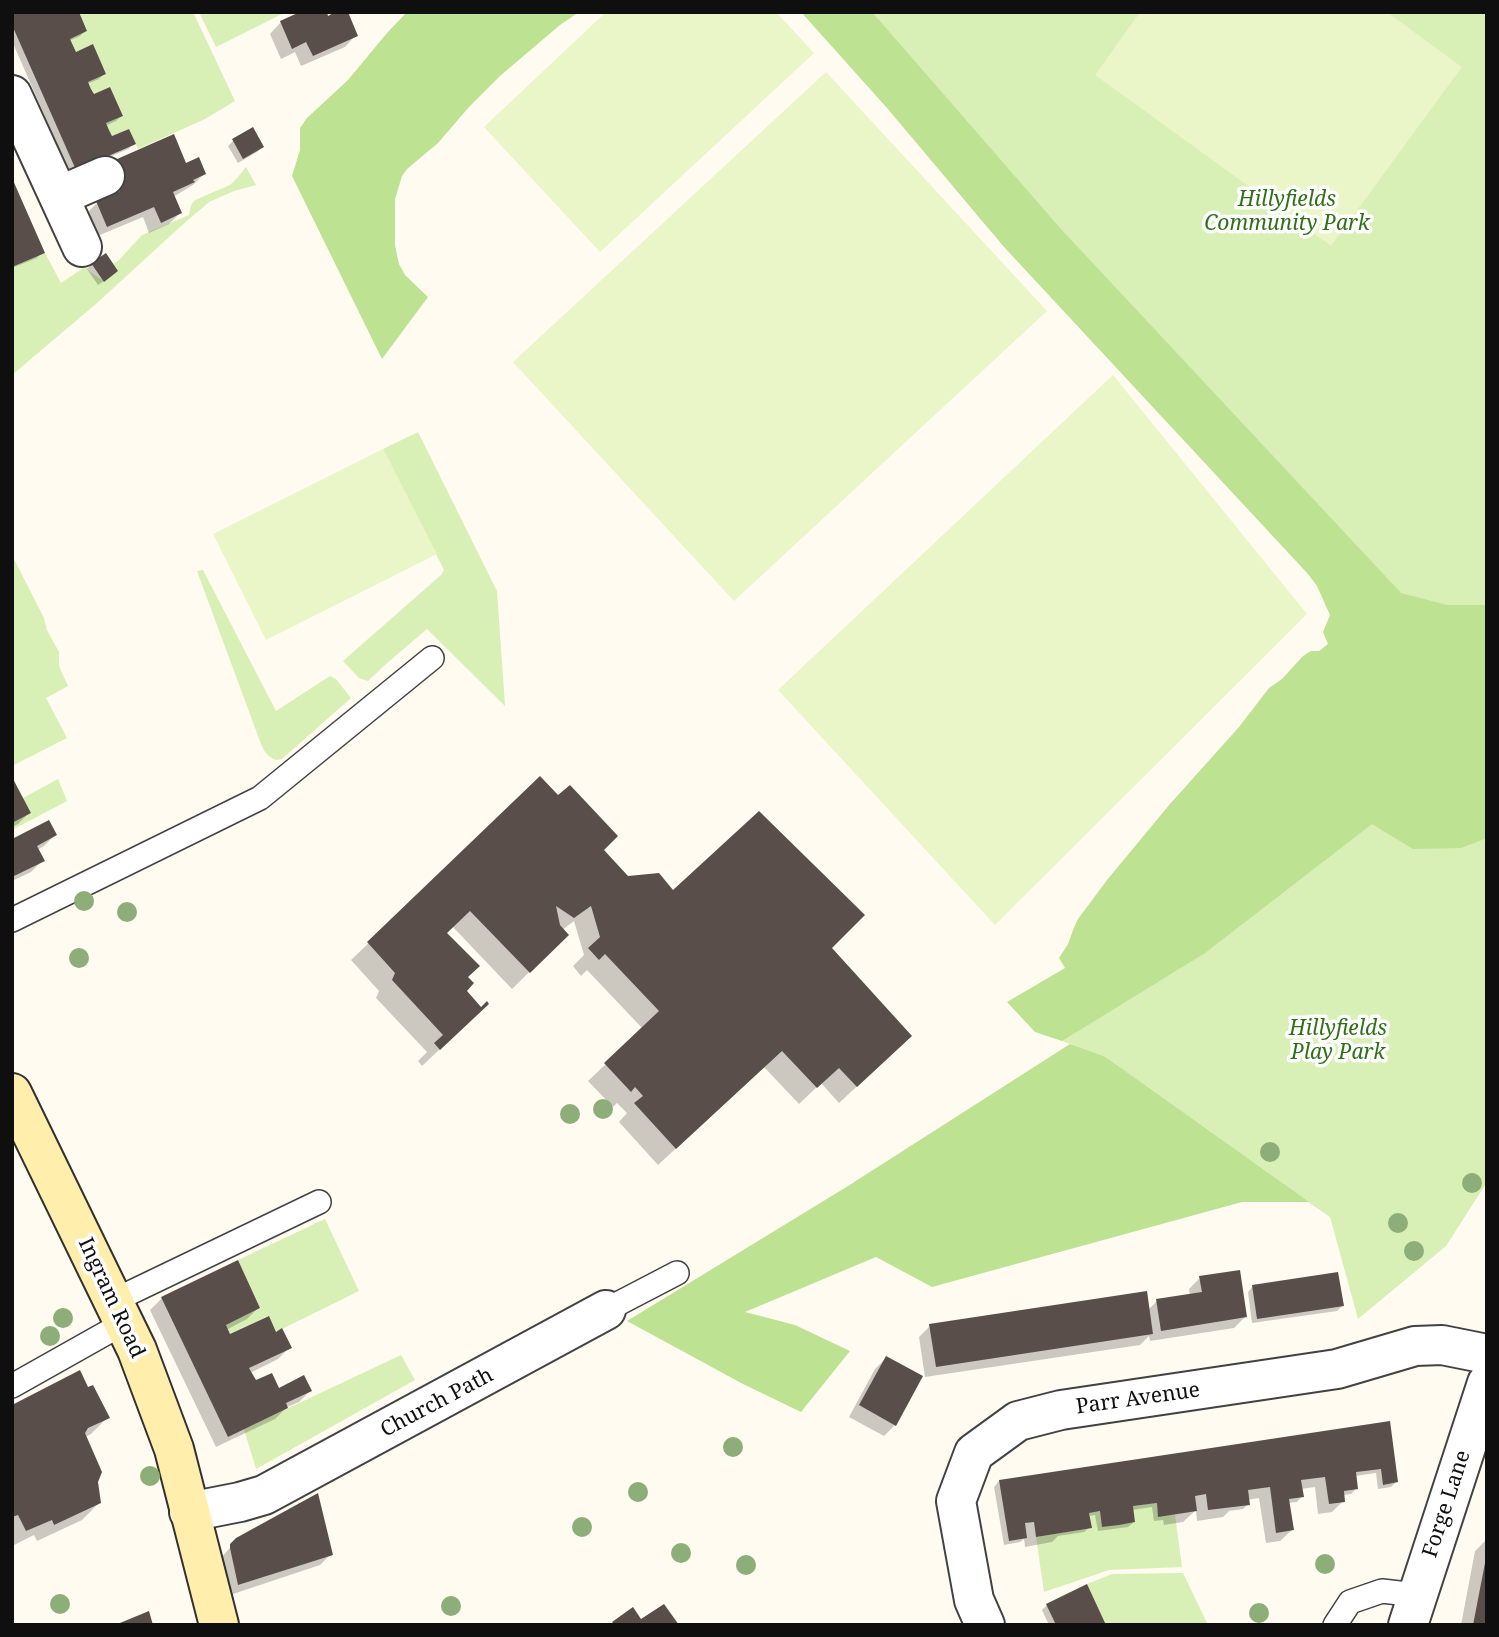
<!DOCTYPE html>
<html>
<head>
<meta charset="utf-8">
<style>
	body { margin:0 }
	#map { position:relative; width:1499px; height:1637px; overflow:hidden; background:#fffbf1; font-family:"Noto Serif",serif }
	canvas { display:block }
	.frame { position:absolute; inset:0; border:14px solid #0f0f0f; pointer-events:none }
</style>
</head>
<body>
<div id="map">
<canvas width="1499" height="1637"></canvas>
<div class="frame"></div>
</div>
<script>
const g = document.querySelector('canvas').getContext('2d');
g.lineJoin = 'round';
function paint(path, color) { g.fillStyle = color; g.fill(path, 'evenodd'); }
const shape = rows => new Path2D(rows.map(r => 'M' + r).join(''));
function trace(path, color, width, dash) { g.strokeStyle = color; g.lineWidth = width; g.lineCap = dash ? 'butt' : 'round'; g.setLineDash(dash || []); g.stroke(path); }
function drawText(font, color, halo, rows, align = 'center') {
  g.font = font + ' "Noto Serif",serif'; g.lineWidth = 7; g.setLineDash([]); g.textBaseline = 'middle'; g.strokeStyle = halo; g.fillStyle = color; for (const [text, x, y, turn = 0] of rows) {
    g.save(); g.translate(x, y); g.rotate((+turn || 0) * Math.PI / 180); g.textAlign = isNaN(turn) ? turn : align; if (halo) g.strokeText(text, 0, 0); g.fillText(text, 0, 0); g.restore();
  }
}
const green = shape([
	[79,12,193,12,235,101,205,119,138,149,129,129,112,136,106,123,123,116,110,87,94,94,88,82,106,74,93,44,76,52,70,39,87,31],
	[199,12,286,12,216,47],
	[836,12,1487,12,1487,1182,1446,1246,1358,1319,1330,1217,1216,1139,1104,1056,1062,1041,1066,1027,1355,624],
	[246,167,256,185,234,191,209,202,180,227,97,303,12,375,12,267,45,253,61,283,86,266,89,271,104,281,118,271,113,264,119,260,142,235,189,215,191,205,195,200,230,185,238,177],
	[418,432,497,591,505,706,427,629,386,664,368,681,359,678,343,661,441,575,444,570,383,449],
	[12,555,44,618,47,630,59,652,59,666,68,686,46,698,67,738,12,766],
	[203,570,276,711,330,676,336,679,351,698,282,759,276,760,270,757,265,752,261,744,197,571],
	[58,779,67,801,12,830,12,823,31,813,23,798],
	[325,1219,359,1291,276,1332,268,1316,230,1334,226,1325,260,1308,238,1260],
	[401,1355,415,1380,256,1469,244,1429],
	[1157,1503,1159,1516,1175,1514,1182,1567,1109,1570,1044,1592,1036,1537,1091,1528,1089,1513,1100,1511,1103,1527,1135,1522,1133,1506],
	[1183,1573,1208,1625,1106,1625,1087,1584,1112,1574]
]);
const forest = shape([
	[407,12,579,12,560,25,500,76,469,107,438,143,407,169,402,176,395,199,395,245,397,255,399,264,405,275,428,297,382,359,292,176,300,150,300,128,307,118,348,80,387,33],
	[801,12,872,12,1060,228,1401,593,1447,605,1487,605,1487,838,1461,848,1413,849,1372,824,1205,953,1062,1041,1035,1032,1007,1002,1065,968,1059,958,1068,944,1073,930,1078,919,1107,880,1170,804,1239,727,1269,688,1282,679,1303,656,1311,651,1319,651,1328,644,1323,632,1330,615,1317,586,1308,574,1004,247,887,108],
	[1070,1044,1104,1056,1309,1202,1242,1202,932,1287,876,1257,745,1312,795,1325,850,1351,801,1412,743,1384,627,1321,848,1186]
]);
const pitch = shape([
	[606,12,776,12,814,53,600,252,484,127],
	[1140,12,1387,12,1462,67,1331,246,1095,75],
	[826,72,1047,311,734,601,513,362],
	[1113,375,1307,614,995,925,778,690],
	[383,449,437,554,266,640,213,534]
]);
const shadow = shape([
	[12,12,85,31,80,36,69,41,75,54,104,74,99,79,87,84,93,96,121,116,116,121,105,126,111,138,134,144,128,149,70,174,12,41],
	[328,18,356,35,345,47,301,66,295,52,281,59,270,34,281,22],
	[233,141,262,147,257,152,238,163,228,146],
	[185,165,204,174,193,185,173,197,180,213,169,224,149,233,143,217,95,237,86,214,97,203,108,198,98,175],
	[12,183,42,252,37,258,12,268],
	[92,264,111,276,98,285,87,269],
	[540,779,627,877,673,892,829,948,893,1053,839,1103,821,1083,799,1104,764,1067,658,1165,619,1122,627,1113,617,1103,613,1107,588,1081,643,1029,587,970,581,976,573,966,584,955,574,921,562,930,567,935,512,989,452,926,445,933,466,977,464,991,470,1021,422,1066,418,1061,427,1052,376,998,379,991,351,960],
	[12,781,29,813,18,824,12,827],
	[55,835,44,846,37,850,43,860,31,872,12,881,12,841],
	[1200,1278,1245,1317,1234,1328,1150,1341,1149,1336,1140,1345,925,1377,919,1337,930,1326,1148,1310,1157,1301,1190,1296,1189,1289],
	[1253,1286,1342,1306,1337,1311,1252,1323,1248,1292],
	[162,1298,258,1308,247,1319,226,1330,229,1337,275,1334,289,1348,278,1359,250,1373,255,1383,278,1390,310,1391,299,1402,287,1407,275,1419,216,1447,150,1310],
	[886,1358,895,1425,884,1436,849,1417,875,1369],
	[88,1389,108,1417,91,1434,85,1437,97,1482,99,1503,82,1520,37,1541,34,1535,12,1546,12,1407],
	[1388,1423,1396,1482,1391,1487,1378,1489,1376,1473,1355,1476,1356,1489,1351,1494,1343,1495,1343,1501,1332,1512,1318,1514,1315,1487,1301,1489,1302,1496,1297,1502,1288,1503,1292,1530,1280,1541,1266,1543,1259,1498,1247,1500,1248,1504,1243,1509,1229,1511,1223,1517,1197,1521,1196,1510,1183,1522,1164,1525,1163,1520,1154,1521,1152,1507,1132,1510,1134,1522,1128,1527,1098,1531,1095,1515,1088,1516,1090,1527,1084,1532,1058,1536,1052,1542,1025,1547,1024,1539,1020,1542,1004,1545,994,1487,999,1481],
	[1487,1539,1487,1625,1461,1625,1475,1551],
	[237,1540,331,1554,320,1565,227,1596,220,1559],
	[1047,1605,1105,1625,1049,1625,1042,1610]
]);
const building = shape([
	[12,12,79,12,87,31,70,39,76,52,93,44,106,74,88,82,91,89,94,94,110,87,123,116,106,123,109,130,112,136,129,129,136,144,76,170,12,25],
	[300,12,327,12,328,16,335,12,348,12,358,36,313,56,306,42,292,49,280,21],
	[253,127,264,147,243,159,232,139],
	[174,134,186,163,199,157,206,174,193,180,195,182,173,192,182,213,161,223,154,207,107,227,96,201,120,191,108,163],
	[12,178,45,253,12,267],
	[106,253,118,271,104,282,91,263],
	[540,776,558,795,570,785,618,836,604,850,628,876,659,873,673,890,759,811,865,915,832,948,912,1036,857,1087,839,1068,817,1088,782,1051,676,1149,634,1103,643,1096,635,1087,631,1092,604,1063,659,1011,605,954,599,960,588,948,600,937,591,906,574,918,556,906,560,925,569,935,530,973,470,911,447,933,480,966,468,977,474,983,467,991,481,1007,487,1001,489,1004,440,1050,434,1043,443,1035,392,980,395,973,367,942],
	[12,777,31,813,12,823],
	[49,820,57,835,37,846,45,861,12,877,12,839],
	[238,1260,260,1308,226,1325,230,1334,269,1316,276,1332,282,1328,292,1348,249,1368,256,1380,272,1373,279,1388,304,1375,312,1391,286,1403,288,1408,228,1437,161,1297],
	[1240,1270,1247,1317,1161,1331,1156,1299,1202,1292,1199,1276],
	[1338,1272,1344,1306,1257,1319,1252,1285],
	[1147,1291,1153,1334,936,1367,929,1324],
	[886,1356,923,1376,896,1426,859,1405],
	[80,1370,88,1387,93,1385,110,1418,88,1428,85,1433,102,1472,98,1482,101,1503,54,1525,52,1520,26,1531,18,1515,12,1517,12,1405],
	[1390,1421,1398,1482,1383,1485,1381,1469,1356,1472,1358,1489,1344,1491,1345,1502,1329,1504,1325,1477,1301,1480,1304,1497,1289,1499,1294,1530,1276,1533,1270,1487,1248,1490,1250,1505,1208,1510,1206,1494,1195,1496,1197,1511,1158,1517,1157,1503,1133,1506,1135,1522,1119,1525,1102,1527,1100,1511,1089,1513,1092,1528,1036,1537,1034,1522,1025,1523,1027,1538,1009,1541,999,1480],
	[318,1493,333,1555,238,1585,230,1548,230,1544,236,1538],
	[1485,1563,1487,1563,1487,1625,1473,1625],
	[1087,1584,1106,1625,1056,1625,1046,1604],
	[664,1604,679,1625,615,1625,612,1622,633,1607,641,1619],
	[149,1611,153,1625,115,1625]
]);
const lane = shape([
	[12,920,260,798,432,658],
	[113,1301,319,1202],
	[606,1310,677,1273],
	[12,1386,124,1323],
	[1335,1625,1350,1602,1382,1591,1417,1595]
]);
const street = shape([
	[12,95,82,247],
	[59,196,105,176],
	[189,1512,240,1502,264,1495,606,1310],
	[985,1625,974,1600,956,1501,974,1453,1018,1421,1061,1410,1337,1369,1415,1346,1442,1345,1487,1354],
	[1408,1625,1487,1383]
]);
const secondary = shape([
	[12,1093,137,1350,174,1449,219,1625]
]);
const trees = [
	[84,901],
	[127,912],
	[79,958],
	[603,1109],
	[570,1114],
	[1270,1152],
	[1472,1183],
	[1398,1223],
	[1414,1251],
	[63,1318],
	[50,1336],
	[733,1447],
	[150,1476],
	[638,1492],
	[582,1527],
	[681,1553],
	[1325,1564],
	[746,1565],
	[60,1604],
	[451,1606],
	[1259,1613]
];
const parkNames = [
	["Hillyfields",1287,200],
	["Community Park",1287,224],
	["Hillyfields",1338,1029],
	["Play Park",1338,1053]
];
const streetNames = [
	["Ingram Road",111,1298,65],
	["Parr Avenue",1138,1399,-8],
	["Church Path",437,1403,-28],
	["Forge Lane",1447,1504,-72]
];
paint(green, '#d8efb5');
paint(forest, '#bde292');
paint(pitch, '#eaf5c8');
paint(shadow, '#0003');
paint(building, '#594e4a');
trace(lane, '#424242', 26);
trace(street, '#424242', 42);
trace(secondary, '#313131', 42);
trace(lane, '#fff', 23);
trace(street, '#fff', 38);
trace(secondary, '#ffeeac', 38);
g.fillStyle = '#8eae79';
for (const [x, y] of trees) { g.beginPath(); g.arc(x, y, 10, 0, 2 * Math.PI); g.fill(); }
drawText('italic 21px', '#316f17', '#fff', parkNames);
drawText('21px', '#0f0f0f', '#fff', streetNames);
</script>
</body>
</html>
